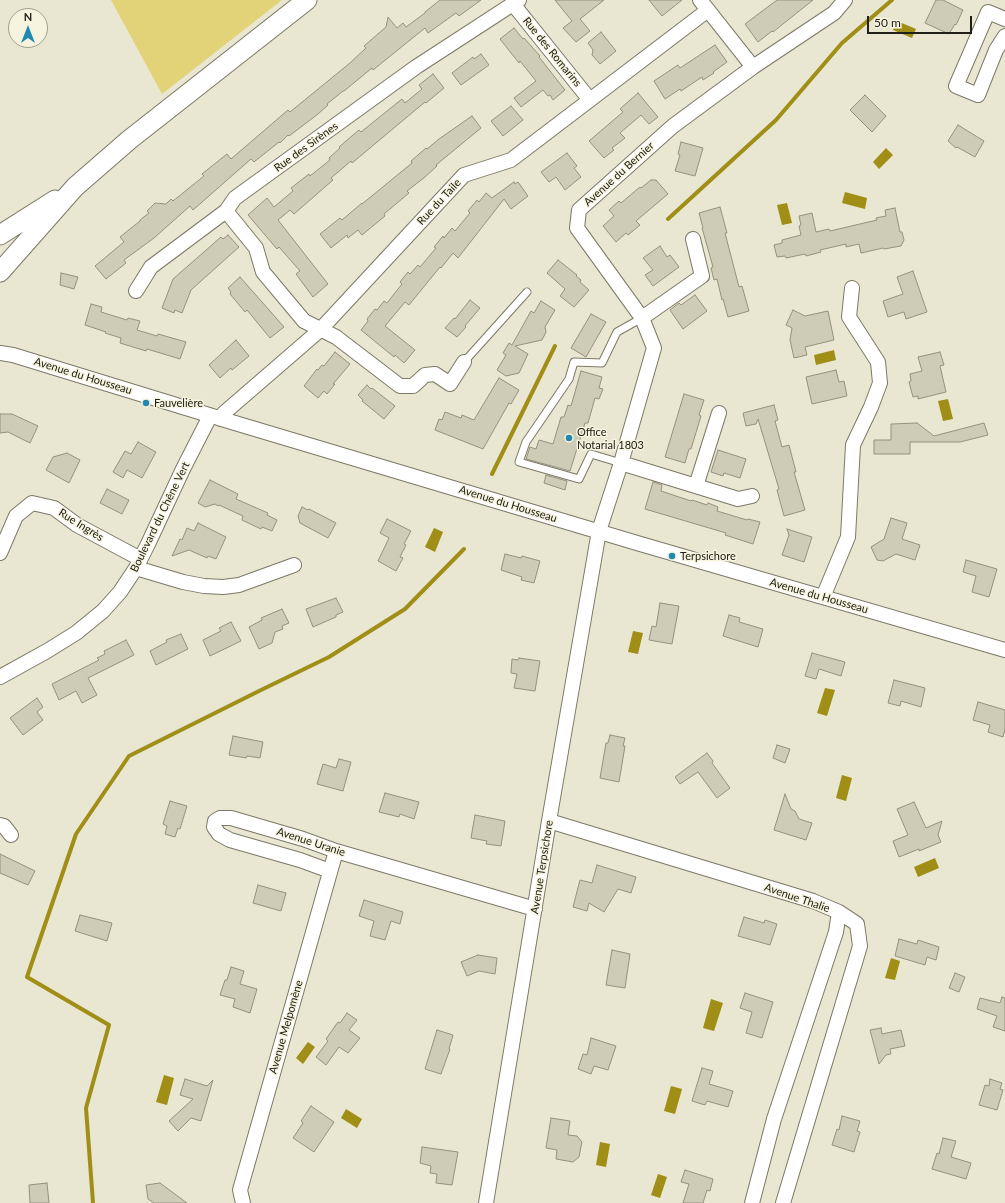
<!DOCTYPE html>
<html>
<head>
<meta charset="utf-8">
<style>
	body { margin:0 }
	#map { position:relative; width:1005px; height:1203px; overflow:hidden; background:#e9e6d1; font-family:Lato,sans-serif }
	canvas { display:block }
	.north { position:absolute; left:8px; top:8px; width:40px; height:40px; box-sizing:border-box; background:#f6f3de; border:1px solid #a19f8f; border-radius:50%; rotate:0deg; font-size:11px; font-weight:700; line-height:16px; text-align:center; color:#212018 }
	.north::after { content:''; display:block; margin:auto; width:14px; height:18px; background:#2089b1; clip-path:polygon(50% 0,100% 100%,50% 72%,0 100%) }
	.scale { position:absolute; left:867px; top:16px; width:105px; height:18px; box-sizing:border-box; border:2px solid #212018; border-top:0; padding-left:5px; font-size:12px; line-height:14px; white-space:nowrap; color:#212018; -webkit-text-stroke:3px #f6f3de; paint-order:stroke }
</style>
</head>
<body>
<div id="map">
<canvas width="1005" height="1203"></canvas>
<div class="north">N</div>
<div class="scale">50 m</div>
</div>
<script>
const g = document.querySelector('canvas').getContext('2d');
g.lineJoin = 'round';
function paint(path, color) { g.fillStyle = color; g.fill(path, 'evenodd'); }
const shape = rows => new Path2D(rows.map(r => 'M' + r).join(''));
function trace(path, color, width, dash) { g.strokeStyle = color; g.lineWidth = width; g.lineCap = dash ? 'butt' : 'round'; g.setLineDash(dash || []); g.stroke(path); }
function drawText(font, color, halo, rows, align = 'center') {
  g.font = font + ' Lato,sans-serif'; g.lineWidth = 3; g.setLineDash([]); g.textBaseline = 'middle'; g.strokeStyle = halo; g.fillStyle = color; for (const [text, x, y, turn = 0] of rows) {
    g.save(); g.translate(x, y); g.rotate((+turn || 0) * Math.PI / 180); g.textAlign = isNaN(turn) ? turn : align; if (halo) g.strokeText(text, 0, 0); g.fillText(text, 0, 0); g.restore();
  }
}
const green = shape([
	[111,0,282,0,162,94]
]);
const water = shape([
	[897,21,916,29,912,38,893,30],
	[886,148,893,155,879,169,873,162],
	[845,192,867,198,865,209,842,203],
	[787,203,792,223,782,225,777,205],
	[834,350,836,360,816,365,814,355],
	[948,399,953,419,943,421,938,401],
	[434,528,443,532,435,552,425,547],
	[633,631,643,633,638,654,628,652],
	[825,688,835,690,827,716,817,713],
	[842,775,852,778,846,801,836,798],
	[935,858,939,868,918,877,914,867],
	[891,958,900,961,895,980,885,978],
	[711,999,723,1003,714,1031,703,1028],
	[308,1042,315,1047,303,1064,296,1058],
	[164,1075,174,1078,167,1105,156,1102],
	[671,1086,682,1089,675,1114,664,1111],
	[346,1109,362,1119,357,1128,341,1118],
	[600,1142,610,1144,606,1167,596,1165],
	[658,1174,667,1177,660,1198,651,1195]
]);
const stream = shape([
	[668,219,776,120,842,43,892,0],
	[492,474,555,346],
	[93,1203,86,1108,109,1025,27,977,76,834,129,756,259,691,329,657,405,609,464,549]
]);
const building = shape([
	[440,0,481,0,459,16,456,13,428,33,425,28,373,70,372,68,344,91,343,91,327,104,328,105,318,114,289,136,288,135,280,143,279,142,254,162,251,159,193,210,190,206,154,238,124,260,126,263,106,279,95,266,124,242,120,237,140,221,140,220,149,213,147,211,155,203,166,204,171,199,173,201,204,176,202,174,227,154,231,159,288,110,290,112,350,63,366,48,364,46,386,27,388,17,397,28,403,23,406,27,425,13,425,12,440,0],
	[555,0,604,0,580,19,590,31,576,42,563,28,572,21,555,0],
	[649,0,682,0,662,16,649,0],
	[777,0,813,0,773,32,772,31,758,42,745,24,777,0],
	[936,0,943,0,963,10,956,25,955,24,949,34,925,23,936,0],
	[514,28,523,39,524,38,540,56,539,57,565,90,553,100,550,95,548,96,543,90,521,107,514,98,536,81,520,61,519,63,500,39,514,28],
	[601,32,616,51,600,64,592,55,593,50,588,43,601,32],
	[715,45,727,62,713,72,714,73,703,80,702,77,681,91,680,89,665,99,654,81,678,65,680,68,715,45],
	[481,54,489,65,461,85,452,73,473,57,474,59,481,54],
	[433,74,444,88,426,103,425,102,352,163,351,161,331,178,333,180,294,214,290,210,278,220,328,284,313,297,296,274,300,271,279,247,277,249,248,215,267,198,274,207,293,191,291,188,309,174,310,176,330,160,329,158,340,148,339,147,359,130,361,132,402,99,405,103,422,89,419,85,433,74],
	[638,93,658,117,649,124,641,115,620,133,625,138,612,148,614,150,604,158,589,141,623,112,620,109,638,93],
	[865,95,886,116,872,132,850,110,865,95],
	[511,106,523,120,503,136,491,121,511,106],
	[472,116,481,128,436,165,437,166,425,177,407,191,409,193,384,214,385,216,362,235,358,230,348,238,347,235,331,248,320,234,340,218,342,220,362,203,362,204,412,163,411,161,426,148,427,149,439,139,472,116],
	[958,125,984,141,975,157,957,147,956,148,948,141,958,125],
	[681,142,703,148,695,176,675,171,680,155,678,154,681,142],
	[567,153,577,166,574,168,581,177,565,190,556,177,549,182,541,172,567,153],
	[651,180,656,180,668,194,636,221,640,225,628,235,626,233,616,242,603,226,614,216,609,210,619,201,621,203,640,187,641,188,651,180],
	[514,182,515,184,518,182,528,196,511,209,504,199,458,258,453,253,441,268,440,267,409,305,405,302,385,326,415,350,404,363,395,355,394,357,361,330,368,321,367,319,375,309,377,310,384,301,387,303,402,284,400,282,408,272,410,274,418,265,420,267,436,248,434,247,443,236,444,238,452,228,455,231,470,213,468,211,477,200,479,202,486,193,492,198,514,182],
	[720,207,727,233,725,233,739,287,742,286,749,311,728,317,723,299,722,300,717,279,714,280,711,268,713,267,702,228,703,228,699,213,720,207],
	[895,208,900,232,902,232,904,240,901,246,884,249,883,248,861,253,859,244,846,247,846,244,820,250,821,252,806,256,805,254,786,258,785,256,777,257,774,245,782,243,782,240,801,235,799,226,801,225,799,216,812,213,816,232,829,229,830,231,877,220,876,218,886,216,885,210,895,208],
	[228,235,239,247,191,290,182,313,175,310,174,313,162,308,173,279,221,237,223,239,228,235],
	[660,246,667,257,670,255,679,267,653,286,645,275,653,270,643,258,660,246],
	[558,260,577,275,576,276,581,280,580,282,589,290,574,307,560,296,565,289,547,273,558,260],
	[913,271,927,312,906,319,904,312,888,317,883,301,903,294,897,277,913,271],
	[61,273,78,277,74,289,60,285,61,273],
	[240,277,284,327,270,338,247,310,245,312,230,294,231,292,228,288,240,277],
	[695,295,707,311,683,329,670,310,679,303,681,305,695,295],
	[470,300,480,308,465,326,466,327,457,337,445,328,454,318,455,319,470,300],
	[541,301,555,310,545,327,546,332,542,340,515,346,528,354,519,373,506,376,497,370,506,355,503,353,509,343,512,345,531,311,534,313,541,301],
	[91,304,102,307,101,312,127,320,128,318,140,321,137,330,157,336,158,334,186,342,180,359,147,349,146,351,120,343,121,338,105,333,106,332,85,325,91,304],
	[793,310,805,316,828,311,834,340,805,347,807,355,794,358,790,340,792,328,786,325,793,310],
	[591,314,606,322,586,357,571,348,591,314],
	[236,340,249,356,232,370,231,368,220,378,209,365,236,340],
	[335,352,350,364,333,384,335,384,327,394,324,391,318,398,304,386,317,369,318,370,322,365,324,366,335,352],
	[940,352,944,365,940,366,946,392,918,399,918,396,913,397,909,382,911,381,910,374,922,371,918,357,940,352],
	[836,370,839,382,844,381,847,396,812,404,806,377,836,370],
	[581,371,602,377,599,388,603,389,599,399,595,398,588,423,585,423,570,471,526,459,530,447,536,449,539,440,553,444,561,417,564,417,568,405,571,406,581,371],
	[499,378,519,390,511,404,509,403,483,449,435,430,439,419,442,420,445,412,461,418,462,415,474,420,499,378],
	[367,385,371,389,372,388,395,406,384,419,362,401,363,400,358,395,367,385],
	[684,394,704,400,699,415,701,416,698,426,691,449,689,449,685,463,665,457,684,394],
	[774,405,778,420,775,421,782,447,789,445,796,472,794,472,805,510,784,516,777,490,779,489,758,419,756,424,746,426,743,413,774,405],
	[0,414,12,414,38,426,30,443,8,432,0,433,0,414],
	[917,423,934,436,984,423,988,435,960,442,910,442,910,454,874,454,874,440,891,440,891,424,917,423],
	[138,442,156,452,142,478,127,470,123,478,113,472,125,451,131,454,138,442],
	[718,450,746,459,740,478,724,473,723,476,711,472,718,450],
	[67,453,80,460,69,483,46,470,53,457,67,453],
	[546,475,567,481,565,490,544,483,546,475],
	[210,480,238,494,236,499,268,513,267,515,277,520,272,531,262,527,261,529,242,520,243,516,219,505,218,506,215,504,205,507,198,503,210,480],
	[653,482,662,485,661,491,691,501,692,500,707,505,708,503,718,507,717,511,747,520,748,519,760,522,753,544,725,535,726,533,645,509,653,482],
	[107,489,129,500,122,514,100,503,107,489],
	[302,507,308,510,309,509,336,523,328,538,300,523,298,516,302,507],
	[891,518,907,523,902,539,920,545,915,560,896,554,883,561,877,560,871,547,884,539,891,518],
	[387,519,411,531,404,544,406,545,400,557,403,558,396,571,378,561,389,538,380,533,387,519],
	[198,523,226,537,216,559,208,556,207,558,189,550,172,556,180,539,182,540,187,528,194,531,198,523],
	[787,529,812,537,804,562,782,555,789,535,787,529],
	[505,554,521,558,522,556,540,561,534,583,521,580,522,577,501,570,505,554],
	[966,560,997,569,989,597,972,592,976,576,963,572,966,560],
	[336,598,343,612,336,615,336,617,313,627,306,609,336,598],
	[660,603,679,606,672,644,649,640,652,626,656,627,660,603],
	[282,609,289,623,282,626,283,629,275,632,272,643,259,649,249,627,262,620,261,618,282,609],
	[729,615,740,618,739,622,763,629,758,647,723,636,729,615],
	[231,622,241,641,210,656,203,640,221,631,219,628,231,622],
	[181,634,188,649,156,665,150,651,167,642,166,640,181,634],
	[126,640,134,655,88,678,97,695,82,703,76,691,59,700,52,684,99,660,97,658,105,654,104,651,126,640],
	[812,653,845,662,841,676,819,669,816,679,805,676,812,653],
	[519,658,540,661,535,691,514,688,517,674,511,673,512,659,518,660,519,658],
	[894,680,925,688,921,707,901,701,900,706,888,703,894,680],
	[37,698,43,707,37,712,43,720,23,735,10,718,37,698],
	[978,702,1005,710,1005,729,1003,737,988,732,990,725,973,720,978,702],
	[610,735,625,738,623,746,625,746,619,782,600,778,606,743,608,743,610,735],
	[233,736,263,742,260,758,247,756,246,758,229,755,233,736],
	[777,745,790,749,785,763,773,758,777,745],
	[707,753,713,761,712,763,730,788,717,798,698,772,680,784,675,777,707,753],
	[339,759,351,762,343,791,317,784,323,764,336,768,339,759],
	[385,793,419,802,414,819,400,814,399,817,379,812,385,793],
	[785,794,791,809,795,811,799,819,812,823,806,840,774,830,785,794],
	[170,801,187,806,180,829,178,828,175,837,165,834,167,826,163,824,170,801],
	[914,802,926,828,942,821,938,835,941,842,919,851,919,849,899,857,893,841,908,835,897,809,914,802],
	[475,815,505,821,501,846,486,844,487,841,471,838,475,815],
	[0,854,35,871,28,885,0,873,0,854],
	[597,865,636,877,631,893,618,889,604,912,589,903,587,911,573,907,580,880,592,883,597,865],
	[258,885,286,893,281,911,253,903,258,885],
	[364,900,403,912,400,924,391,921,385,940,370,936,374,921,359,916,364,900],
	[80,915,112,923,107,941,75,931,80,915],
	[744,917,764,923,765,920,777,924,770,945,738,936,744,917],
	[899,939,917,944,918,940,939,947,936,960,927,957,925,965,895,956,899,939],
	[612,950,630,954,625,988,606,985,612,950],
	[478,955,497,958,495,974,479,971,467,976,461,962,478,955],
	[231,967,244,971,240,984,257,989,250,1013,233,1007,235,999,220,995,225,980,227,980,231,967],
	[955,973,965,977,959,992,949,988,955,973],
	[745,993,773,1002,762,1038,746,1033,752,1012,740,1008,745,993],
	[1002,997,1005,998,1005,1031,993,1027,997,1016,977,1009,980,998,1000,1003,1002,997],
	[347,1013,357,1020,349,1030,360,1038,348,1053,339,1047,326,1065,316,1057,328,1041,326,1039,338,1022,340,1023,347,1013],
	[881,1028,882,1034,901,1030,905,1046,890,1049,891,1054,886,1055,879,1064,870,1030,881,1028],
	[437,1030,453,1035,449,1049,450,1049,441,1074,425,1069,437,1030],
	[591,1038,616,1046,608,1070,594,1066,591,1074,578,1069,583,1054,587,1055,591,1038],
	[702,1068,713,1071,709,1084,733,1091,728,1107,707,1101,705,1105,692,1101,702,1068],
	[185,1079,207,1086,213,1080,201,1121,191,1118,178,1131,169,1121,193,1099,180,1095,185,1079],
	[990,1079,1002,1083,1000,1089,1003,1090,997,1110,979,1105,985,1085,989,1086,990,1079],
	[311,1106,334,1122,314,1152,293,1138,303,1123,301,1121,311,1106],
	[842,1116,860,1121,857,1131,860,1132,854,1152,832,1145,837,1129,839,1130,842,1116],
	[551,1118,570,1121,568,1135,577,1136,582,1142,579,1157,573,1162,556,1159,557,1150,546,1148,551,1118],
	[943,1138,956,1141,951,1157,971,1163,966,1179,932,1169,937,1153,939,1154,943,1138],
	[422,1147,458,1152,452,1185,436,1183,437,1174,430,1173,431,1166,420,1163,422,1147],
	[685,1170,713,1179,710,1191,707,1190,703,1203,683,1203,689,1184,681,1182,685,1170],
	[47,1183,49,1203,30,1203,29,1185,47,1183],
	[160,1183,187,1203,154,1203,148,1199,146,1185,160,1183]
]);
const lane = shape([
	[464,362,527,292],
	[621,463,591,454,579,479,519,462,526,442,569,379,574,362,602,363,617,332,642,318]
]);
const street = shape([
	[700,0,753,67],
	[513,4,590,100],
	[1005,19,988,12,956,86,978,95,996,50,1005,36],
	[136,291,151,267,226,211],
	[642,318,702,276,693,239],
	[0,353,13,355,235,423,637,543,1005,650],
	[464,362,450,384,435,374,425,375,413,386,400,386,336,337,304,321,263,272,256,248,226,211,235,198,416,67,519,0],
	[221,419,224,413,320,330,464,175,511,160,708,10],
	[621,463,738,499,752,496],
	[696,486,719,413],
	[0,553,16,516,32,503,54,508,77,525,133,555,141,558],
	[136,568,183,582,204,586,223,587,239,585,294,565],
	[823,597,848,537,853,445,871,407,880,383,878,362,849,317,852,288],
	[0,677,47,651,76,633,103,611,120,592,136,568,148,544,183,469,207,422,209,415],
	[549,821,813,901,839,912,857,924,860,946,783,1203],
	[0,825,4,826,11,835],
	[330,871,300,860,230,840,219,834,214,827,215,821,220,818,231,818,303,839,336,851,535,909],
	[243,1203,240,1190,336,851],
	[486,1203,549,821,599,531,621,463,654,348,642,318,577,228,579,210,673,126,753,67,834,13,845,0],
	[752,1203,774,1119,836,932,839,912]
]);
const secondary = shape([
	[0,235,55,200],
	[0,272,75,187,129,140,307,0]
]);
const markers = [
	[146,403,4,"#2089b1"],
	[569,438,4,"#2089b1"],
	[672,556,4,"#2089b1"]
];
const streetNames = [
	["Rue des Romarins",552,52,51],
	["Rue des Sirènes",306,147,-36],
	["Avenue du Bernier",619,174,-42],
	["Rue du Taile",439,202,-47],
	["Avenue du Housseau",83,376,17],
	["Avenue du Housseau",508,504,17],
	["Boulevard du Chêne Vert",160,517,-64],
	["Rue Ingrès",81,525,32],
	["Avenue du Housseau",819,596,16],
	["Avenue Uranie",311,842,18],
	["Avenue Terpsichore",542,867,-81],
	["Avenue Thalie",797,898,19],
	["Avenue Melpomène",286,1027,-74]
];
const poiNames = [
	["Fauvelière",154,403],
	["Office",577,432],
	["Notarial 1803",577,445],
	["Terpsichore",680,556]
];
paint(green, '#e2d378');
paint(water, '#a08e16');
trace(stream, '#a08e16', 4);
paint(building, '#cecbb7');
trace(building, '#94917e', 1);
trace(lane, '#7c7966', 9);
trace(street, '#7c7966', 16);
trace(secondary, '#7c7966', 21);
trace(lane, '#fff', 7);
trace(street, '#fff', 14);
trace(secondary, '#fff', 19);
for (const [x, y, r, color] of markers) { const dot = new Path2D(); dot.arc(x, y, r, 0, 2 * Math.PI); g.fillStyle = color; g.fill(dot); trace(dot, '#f6f3de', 1.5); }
drawText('11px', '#212018', '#f6f3de', streetNames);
drawText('11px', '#212018', '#f6f3de', poiNames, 'left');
</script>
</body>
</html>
